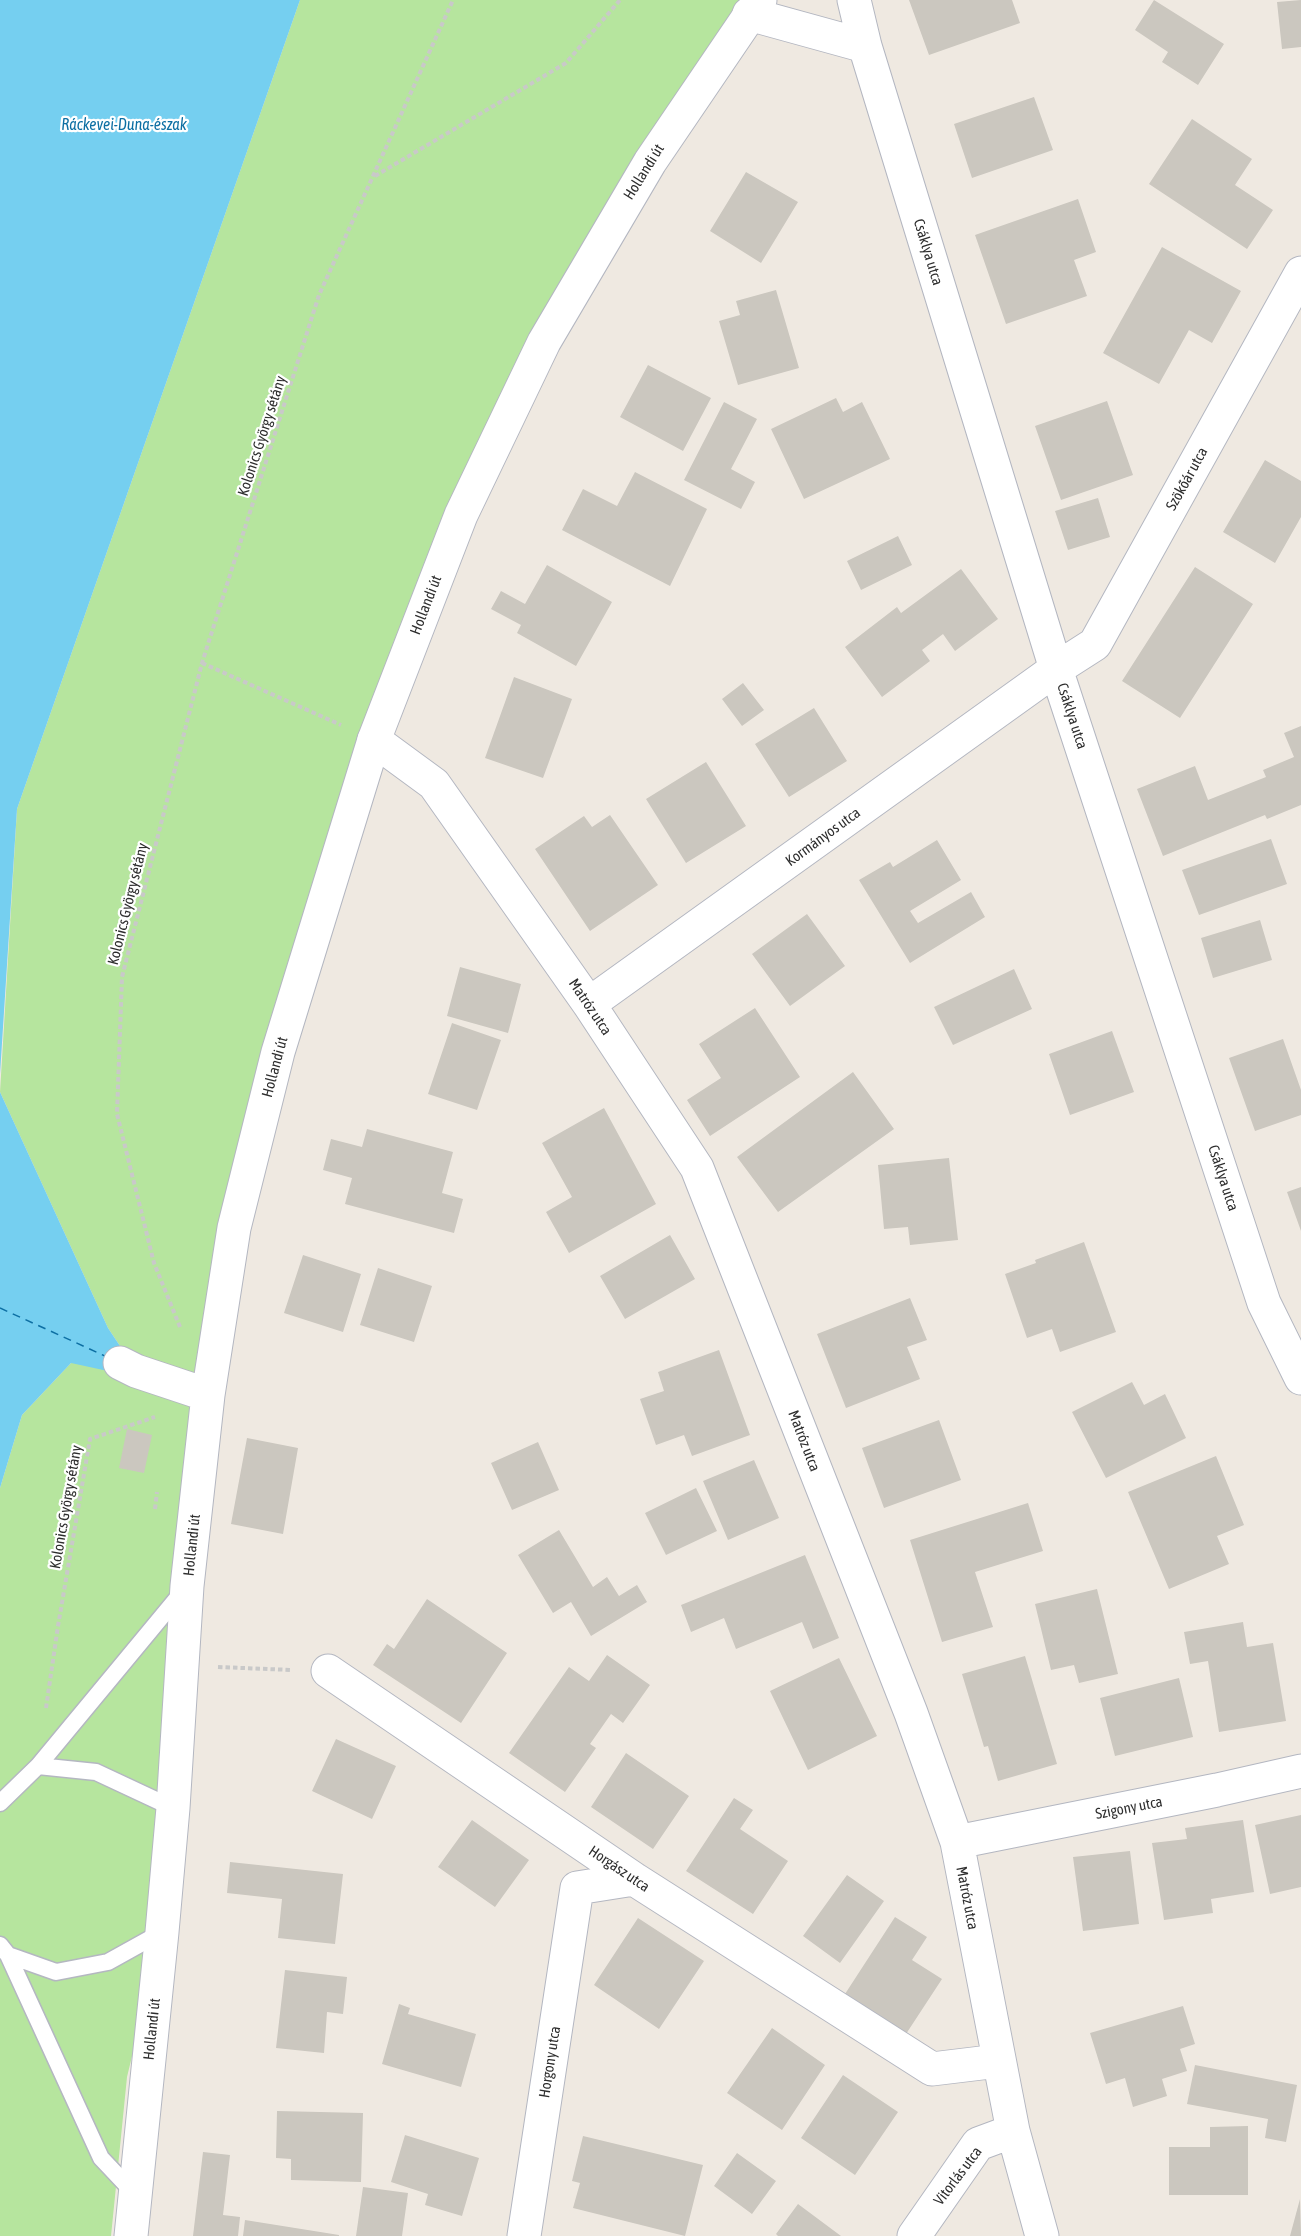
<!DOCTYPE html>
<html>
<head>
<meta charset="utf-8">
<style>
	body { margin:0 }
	canvas { display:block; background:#efe9e1 }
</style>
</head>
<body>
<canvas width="1301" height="2236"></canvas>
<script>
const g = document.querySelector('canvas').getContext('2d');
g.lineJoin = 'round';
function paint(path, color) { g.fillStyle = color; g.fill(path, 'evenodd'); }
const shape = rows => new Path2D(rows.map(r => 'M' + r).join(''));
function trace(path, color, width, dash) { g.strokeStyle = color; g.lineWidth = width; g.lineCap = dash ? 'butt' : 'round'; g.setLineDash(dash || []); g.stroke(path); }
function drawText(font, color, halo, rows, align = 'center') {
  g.font = font + ' "Asap Condensed",sans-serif'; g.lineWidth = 4.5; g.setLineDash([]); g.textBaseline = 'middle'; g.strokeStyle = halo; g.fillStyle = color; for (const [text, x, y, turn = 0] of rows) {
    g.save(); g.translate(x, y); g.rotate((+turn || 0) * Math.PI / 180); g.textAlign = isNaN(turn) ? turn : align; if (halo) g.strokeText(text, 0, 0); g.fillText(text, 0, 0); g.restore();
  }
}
const green = shape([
	[300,0,760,0,461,515,234,1228,162,1932,127,2077,111,2236,0,2236,0,1488,22,1415,71,1363,122,1349,108,1328,0,1092,17,809]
]);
const water = shape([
	[0,0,300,0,17,809,0,1074],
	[0,1092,108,1328,122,1349,117,1373,71,1363,22,1415,0,1488]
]);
const ferry = shape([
	[0,1308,105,1356]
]);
const building = shape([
	[909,0,1012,0,1020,23,929,55],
	[1154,0,1224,44,1198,85,1162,62,1168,52,1135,30],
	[1301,0,1301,47,1282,49,1277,2],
	[1034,97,1053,150,972,178,954,124],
	[1192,119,1252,159,1235,185,1273,210,1247,249,1149,184],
	[746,172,798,202,761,263,710,231],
	[1078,199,1096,252,1074,260,1087,296,1006,324,975,235],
	[1162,247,1241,291,1212,343,1189,330,1159,384,1103,353],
	[776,290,799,368,738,385,719,321,740,315,736,301],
	[648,365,711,398,683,451,620,417],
	[836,398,843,412,862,402,890,459,804,499,771,429],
	[1107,401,1133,475,1061,500,1035,426],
	[724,402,757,419,731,469,755,482,741,509,684,480],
	[1265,460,1301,481,1301,517,1275,563,1223,532],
	[635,472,707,509,670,586,562,530,583,489,617,506],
	[1098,498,1110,537,1068,550,1055,511],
	[898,536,912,565,861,590,847,561],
	[547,565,612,602,576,666,517,633,521,625,491,609,501,591,525,604],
	[1195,567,1253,604,1180,718,1122,681],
	[961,569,998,619,955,651,943,634,922,650,930,661,882,697,845,647,897,607,901,613],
	[514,677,572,699,543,778,485,758],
	[743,683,764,710,742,726,722,699],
	[814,708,847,761,789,797,755,744],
	[1301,726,1301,805,1267,819,1265,815,1163,856,1137,789,1195,766,1208,800,1266,777,1263,770,1294,757,1284,733],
	[706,762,746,826,686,863,646,799],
	[610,815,658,885,590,931,535,849,584,816,592,827],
	[1271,839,1287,884,1199,915,1182,870],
	[937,840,961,880,910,911,918,923,971,892,985,917,910,963,859,880,890,862,893,867],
	[807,914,845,966,790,1006,752,954],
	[1260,920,1272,960,1213,978,1201,938],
	[460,967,521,984,508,1033,447,1016],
	[1014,969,1032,1009,953,1045,934,1007],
	[755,1008,800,1077,710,1136,687,1100,721,1078,699,1044],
	[452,1023,501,1040,477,1110,428,1094],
	[1112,1031,1134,1092,1070,1115,1049,1054],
	[1283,1039,1301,1090,1301,1115,1255,1131,1229,1058],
	[853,1072,894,1129,778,1212,737,1157],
	[604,1108,656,1204,569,1253,546,1212,572,1197,542,1143],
	[367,1129,453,1152,442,1193,463,1199,454,1233,345,1204,352,1178,323,1170,331,1139,362,1147],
	[949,1158,958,1240,910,1245,908,1227,884,1229,878,1165],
	[1301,1187,1301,1231,1287,1192],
	[670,1235,695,1279,625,1319,600,1276],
	[1084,1242,1116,1332,1060,1352,1052,1329,1027,1338,1005,1274,1036,1263,1035,1260],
	[303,1255,361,1274,343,1332,284,1313],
	[378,1268,432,1286,414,1342,360,1325],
	[910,1298,927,1340,907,1347,920,1379,846,1408,817,1334],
	[719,1350,750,1435,692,1456,684,1435,656,1445,640,1399,664,1391,658,1372],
	[1132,1382,1144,1405,1165,1394,1186,1438,1106,1478,1072,1412],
	[939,1420,961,1480,884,1508,862,1448],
	[127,1429,152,1435,144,1473,119,1468],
	[247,1438,298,1448,283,1534,231,1524],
	[538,1442,559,1490,512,1510,491,1463],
	[1216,1456,1244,1525,1217,1536,1229,1564,1169,1589,1128,1492],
	[754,1460,779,1518,728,1540,703,1481],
	[696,1488,717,1531,666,1555,645,1513],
	[1028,1503,1043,1551,975,1572,993,1627,942,1642,910,1540],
	[559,1530,593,1587,607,1577,619,1596,637,1585,647,1602,591,1636,571,1602,553,1613,518,1555],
	[805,1555,839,1638,813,1649,802,1622,736,1649,724,1618,691,1632,681,1605],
	[1097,1589,1118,1674,1079,1683,1074,1665,1051,1670,1035,1604],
	[427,1599,507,1653,461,1723,373,1665,387,1644,394,1649],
	[1243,1622,1247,1647,1273,1643,1286,1721,1219,1732,1208,1661,1190,1664,1184,1632],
	[607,1655,650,1685,623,1723,611,1714,590,1744,596,1748,565,1792,509,1753,569,1667,589,1681],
	[1025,1656,1057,1764,998,1781,988,1746,984,1747,962,1674],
	[839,1658,877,1736,808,1770,770,1691],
	[1179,1678,1193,1737,1115,1756,1100,1698],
	[336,1739,396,1766,372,1819,312,1791],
	[626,1753,689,1796,653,1849,591,1807],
	[734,1798,753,1810,740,1829,788,1861,753,1914,686,1871],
	[1301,1815,1301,1887,1270,1894,1255,1825],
	[472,1820,529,1860,495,1907,438,1867],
	[1243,1820,1254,1892,1211,1899,1213,1913,1164,1920,1152,1843,1187,1839,1185,1828],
	[1130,1851,1139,1924,1083,1931,1073,1857],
	[230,1862,343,1874,335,1944,278,1938,282,1899,227,1893],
	[847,1875,884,1901,840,1963,803,1936],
	[895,1917,927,1937,912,1960,942,1979,906,2034,845,1994],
	[638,1918,704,1961,659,2029,594,1985],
	[285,1970,347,1977,343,2014,327,2012,324,2053,276,2048],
	[399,2004,410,2008,408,2014,476,2034,461,2087,382,2064],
	[1183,2006,1195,2044,1180,2049,1187,2071,1162,2079,1167,2096,1133,2107,1125,2078,1106,2084,1090,2033],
	[772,2028,825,2065,782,2130,727,2093],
	[1195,2065,1297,2085,1286,2142,1265,2138,1268,2119,1187,2104],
	[843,2075,898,2112,855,2175,801,2138],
	[277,2111,363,2113,361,2182,291,2180,291,2159,276,2158],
	[1248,2126,1248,2195,1169,2195,1169,2147,1210,2147,1210,2127],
	[405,2135,479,2158,462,2216,425,2205,428,2194,391,2182],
	[583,2136,703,2165,685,2236,573,2208,580,2183,572,2181],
	[203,2152,230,2155,223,2215,240,2217,238,2236,193,2236],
	[737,2153,776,2181,752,2214,714,2186],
	[363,2187,408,2193,402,2236,356,2236],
	[1300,2199,1301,2236,1290,2236],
	[798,2204,841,2236,778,2236,776,2234],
	[245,2220,339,2235,339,2236,243,2236]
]);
const path = shape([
	[375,176,566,63,620,0],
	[202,663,341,725],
	[180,1327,154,1263,117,1114,122,977,202,663,319,295,453,0],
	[155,1509,157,1492],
	[218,1667,292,1670],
	[46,1708,58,1626,90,1439,155,1417]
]);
const service = shape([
	[38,1766,96,1772,173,1808],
	[0,1803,38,1766,183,1591],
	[0,1945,8,1955,101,2158,134,2193],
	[8,1955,56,1972,108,1962,162,1932]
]);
const minor = shape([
	[854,0,865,46,1056,669,1264,1303,1301,1378],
	[749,14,865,46],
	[374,740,434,784,589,1004,697,1168,911,1713,957,1842,1013,2131,1042,2236],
	[589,1004,1056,669,1095,644,1301,273],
	[328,1671,634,1879,932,2069,998,2061],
	[957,1842,1217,1790,1301,1771],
	[524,2236,577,1888,634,1879],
	[914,2236,978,2144,1013,2131]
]);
const tertiary = shape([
	[120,1363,136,1371,208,1395],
	[131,2236,162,1932,173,1808,187,1586,208,1395,234,1228,278,1052,374,740,461,515,544,342,650,162,760,0]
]);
const streetNames = [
	["Hollandi út",644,172,-58],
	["Csáklya utca",928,252,73],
	["Kolonics György sétány",262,436,-72],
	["Szökőár utca",1187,479,-61],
	["Hollandi út",426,605,-69],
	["Csáklya utca",1072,716,72],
	["Kormányos utca",823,837,-36],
	["Kolonics György sétány",128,904,-76],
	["Matróz utca",590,1007,56],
	["Hollandi út",275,1067,-75],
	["Csáklya utca",1223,1178,72],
	["Matróz utca",804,1441,69],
	["Kolonics György sétány",66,1507,-80],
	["Hollandi út",192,1545,-84],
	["Szigony utca",1129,1808,-11],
	["Horgász utca",619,1869,34],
	["Matróz utca",967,1898,79],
	["Hollandi út",152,2029,-84],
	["Horgony utca",550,2062,-81],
	["Vitorlás utca",958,2176,-53]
];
const waterNames = [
	["Ráckevei-Duna-észak",124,125]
];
paint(green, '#b6e59e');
paint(water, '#75cff0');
trace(ferry, '#0d6fa3', 1.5, [8, 6]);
paint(building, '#cbc7bf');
trace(service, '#b4b7c1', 19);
trace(minor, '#b4b7c1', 35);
trace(tertiary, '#b4b7c1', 35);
trace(path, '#c9c9c9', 4, [4.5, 3]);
trace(service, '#fff', 16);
trace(minor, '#fff', 33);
trace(tertiary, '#fff', 33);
drawText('15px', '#2e2e2e', '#fff', streetNames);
drawText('italic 16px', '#0d6fa3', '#fff', waterNames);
</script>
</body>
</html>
